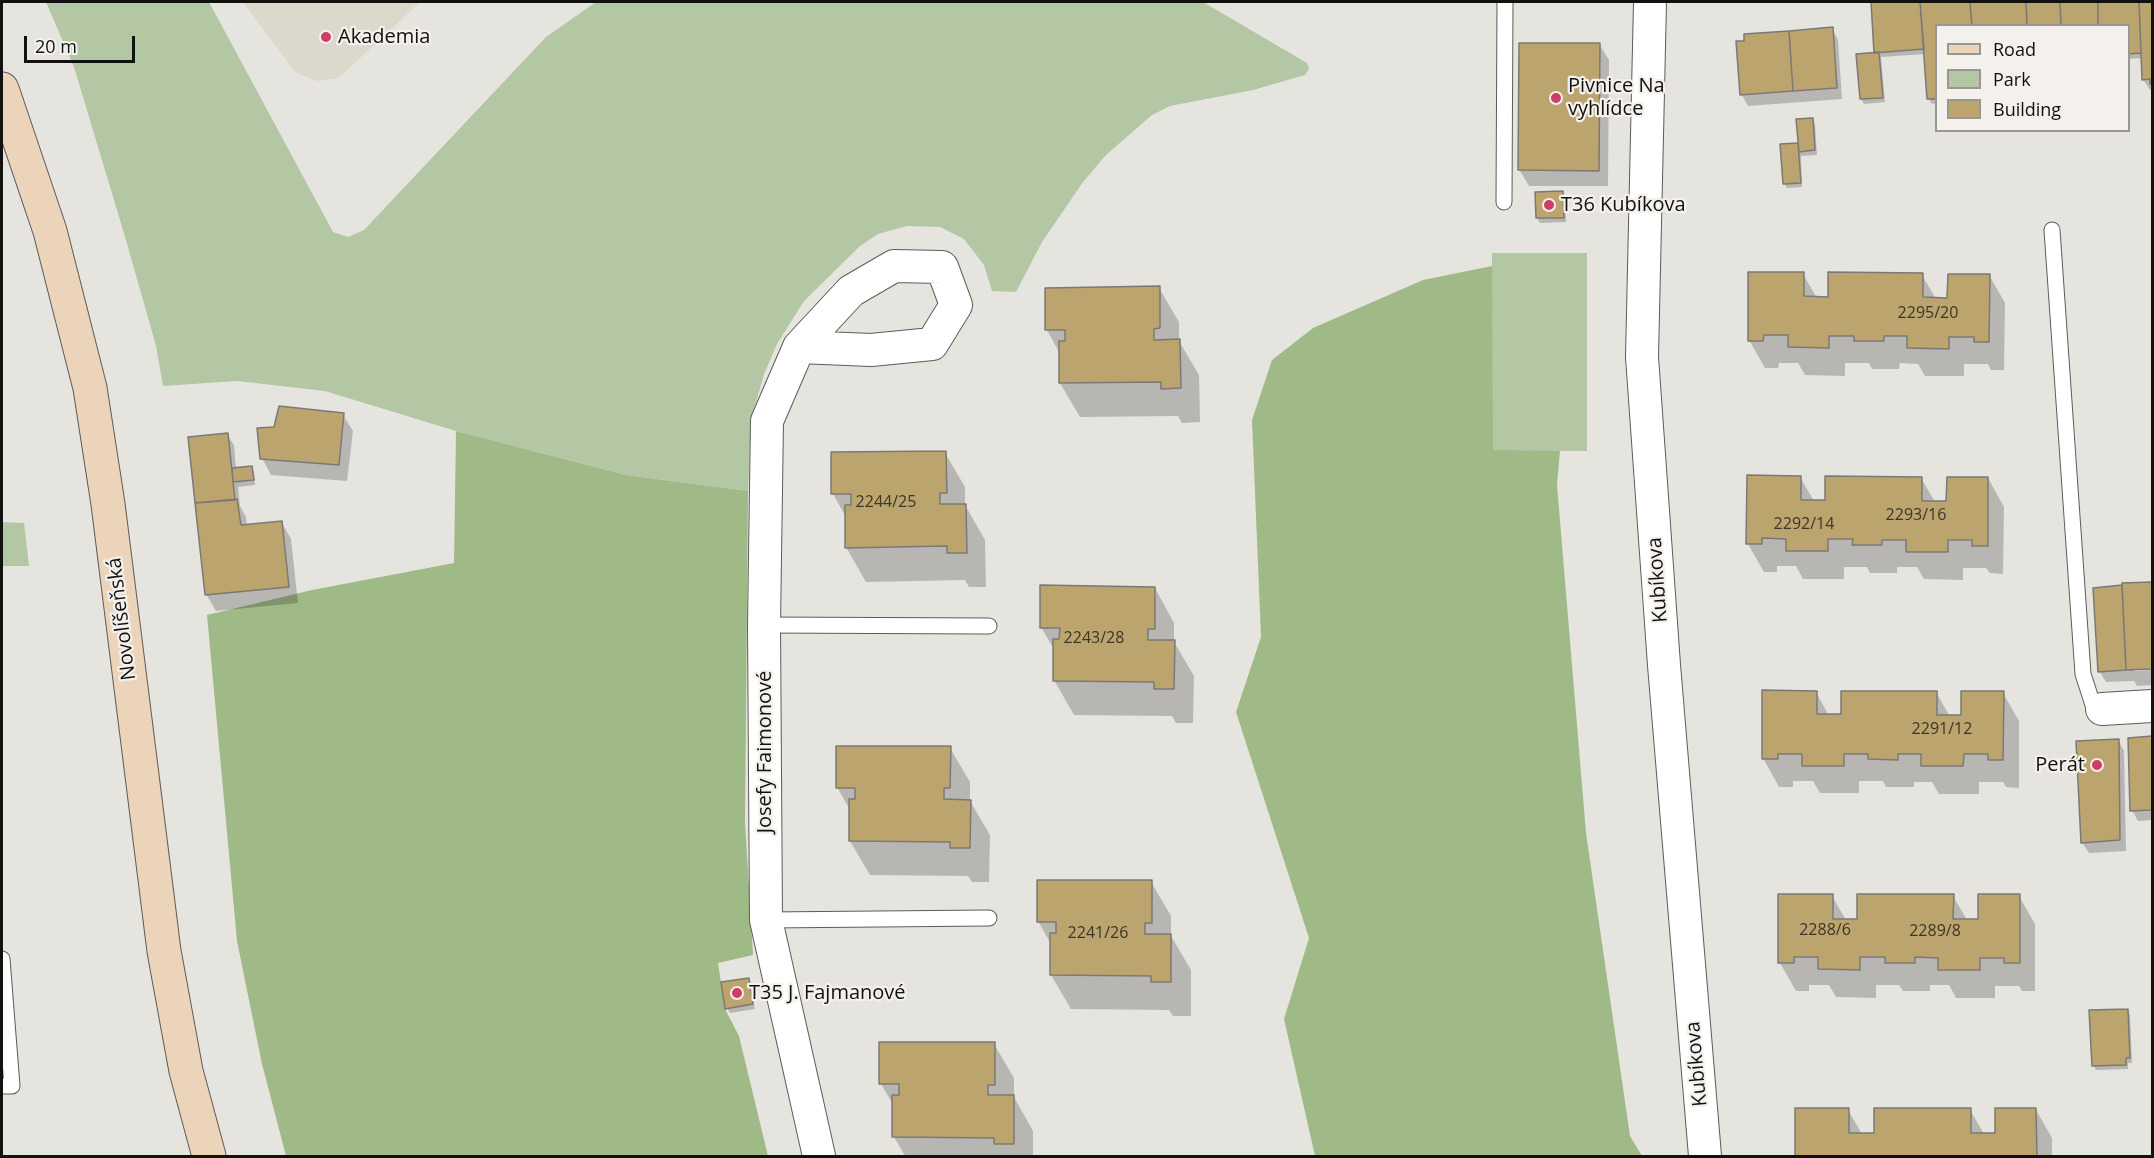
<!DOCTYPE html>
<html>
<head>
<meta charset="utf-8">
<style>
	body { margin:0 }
	#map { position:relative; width:2154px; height:1158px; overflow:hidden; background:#e6e4df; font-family:"Open Sans",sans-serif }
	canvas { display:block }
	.frame { position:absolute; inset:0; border:3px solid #11110f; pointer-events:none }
	.legend { position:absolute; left:1935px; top:24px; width:195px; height:108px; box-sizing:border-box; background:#f4f1ed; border:2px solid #999794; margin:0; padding:8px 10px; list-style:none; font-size:18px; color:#11110f }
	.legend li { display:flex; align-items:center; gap:12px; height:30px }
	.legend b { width:30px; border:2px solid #999794 }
	.scale { position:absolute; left:24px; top:36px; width:111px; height:27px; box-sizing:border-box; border:3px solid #11110f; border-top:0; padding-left:8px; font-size:18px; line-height:21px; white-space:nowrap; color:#11110f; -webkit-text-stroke:4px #f4f1ed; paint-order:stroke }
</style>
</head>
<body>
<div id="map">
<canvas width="2154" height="1158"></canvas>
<div class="frame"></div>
<ul class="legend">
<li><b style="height:8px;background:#ecd4bb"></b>Road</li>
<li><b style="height:16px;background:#b4c7a4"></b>Park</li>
<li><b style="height:16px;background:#bca46f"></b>Building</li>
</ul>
<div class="scale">20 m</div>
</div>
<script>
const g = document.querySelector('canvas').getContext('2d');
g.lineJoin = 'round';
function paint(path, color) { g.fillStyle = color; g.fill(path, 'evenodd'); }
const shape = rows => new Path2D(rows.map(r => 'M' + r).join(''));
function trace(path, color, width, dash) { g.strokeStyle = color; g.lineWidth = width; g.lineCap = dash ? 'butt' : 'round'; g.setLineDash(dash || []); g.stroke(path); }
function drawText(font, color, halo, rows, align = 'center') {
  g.font = font + ' "Open Sans",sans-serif'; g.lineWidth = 4.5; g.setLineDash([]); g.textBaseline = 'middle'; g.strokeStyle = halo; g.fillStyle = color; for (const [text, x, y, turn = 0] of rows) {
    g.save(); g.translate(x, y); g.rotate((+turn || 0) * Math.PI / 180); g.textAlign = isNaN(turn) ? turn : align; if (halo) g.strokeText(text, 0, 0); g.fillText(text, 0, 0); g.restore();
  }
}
const built = shape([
	[243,2,420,2,339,78,317,81,295,72]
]);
const green = shape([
	[46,2,209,2,333,232,348,237,364,230,546,37,596,2,1203,2,1307,63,1309,69,1305,75,1253,90,1170,106,1152,115,1106,155,1083,182,1042,242,1016,292,992,291,984,265,964,239,940,227,907,226,878,234,860,246,804,301,777,344,764,374,751,420,748,491,626,475,456,431,325,391,237,381,163,386,156,346,126,240,74,67],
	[1492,253,1587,253,1587,451,1492,451],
	[2,522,24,523,29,566,2,566]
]);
const forest = shape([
	[1492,266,1493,450,1560,451,1557,485,1586,833,1630,1136,1642,1156,1315,1156,1284,1019,1309,938,1236,712,1261,637,1252,420,1272,360,1313,328,1423,280],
	[456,431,626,475,748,491,745,822,753,955,718,963,725,1009,739,1036,768,1156,286,1156,262,1064,237,941,207,615,312,590,454,563]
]);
const shadow = shape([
	[1872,2,2152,2,2152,90,2150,90,2143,79,2143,58,2128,59,2128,26,1936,26,1936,103,1932,104,1929,99,1926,54,1881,57,1885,102,1864,104,1861,99,1875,54],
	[1832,29,1838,40,1842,99,1748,106,1742,95],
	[1599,44,1609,60,1608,186,1529,186,1519,169],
	[1812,119,1815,124,1817,155,1801,156,1802,187,1787,188,1784,183,1782,146,1800,145],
	[1562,193,1565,198,1566,222,1540,223,1537,218],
	[1803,274,1817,298,1829,298,1922,275,1936,299,1949,299,1989,275,2005,303,2004,370,1991,370,1988,364,1964,364,1964,376,1925,376,1918,364,1900,363,1899,369,1872,369,1869,363,1845,363,1845,376,1805,375,1798,363,1779,363,1778,368,1765,368,1749,340],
	[1159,288,1179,322,1179,341,1199,375,1200,422,1182,423,1178,416,1080,417,1060,383,1060,354,1047,330,1046,290],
	[343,415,353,431,347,481,271,475,262,458,276,428],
	[227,435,234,445,236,469,251,467,254,472,255,485,238,487,240,506,246,517,247,526,282,523,291,539,298,603,216,611,206,594],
	[945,453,965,487,965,505,985,540,986,587,969,587,965,580,866,582,846,547,846,517,833,494],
	[1800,477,1814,501,1827,502,1921,478,1935,502,1947,502,1988,478,2004,507,2003,574,1990,573,1986,568,1963,568,1963,580,1924,579,1917,567,1897,567,1897,573,1870,573,1867,567,1844,567,1844,579,1803,579,1796,566,1777,566,1777,572,1764,572,1748,544],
	[2152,583,2152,667,2134,668,2134,671,2152,670,2152,685,2137,686,2134,681,2106,682,2100,672,2121,587,2124,591,2124,585],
	[1155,588,1174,623,1174,642,1194,676,1193,723,1176,723,1172,716,1074,715,1054,680,1055,651,1041,627],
	[1816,692,1829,716,1842,716,1936,692,1950,717,1963,717,2003,693,2019,721,2019,788,2006,787,2003,782,1979,782,1979,794,1939,794,1932,782,1914,782,1914,787,1886,787,1883,781,1859,781,1859,793,1820,793,1813,781,1793,781,1793,787,1779,787,1763,758],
	[2152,738,2152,820,2138,821,2132,810,2129,740],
	[2118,740,2124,751,2126,851,2089,853,2082,842],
	[950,748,970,782,970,801,990,835,989,882,972,882,968,876,870,875,850,841,850,810,837,787],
	[1151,882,1171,916,1171,936,1191,970,1191,1016,1173,1016,1169,1010,1071,1009,1051,975,1051,944,1038,921],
	[1832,896,1846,920,1859,920,1953,896,1967,920,1979,920,2019,896,2035,924,2035,991,2022,991,2019,986,1995,986,1995,998,1956,998,1949,985,1930,985,1930,991,1903,991,1899,985,1876,985,1876,998,1836,997,1829,985,1809,985,1809,991,1796,991,1780,963],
	[748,979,755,1009,730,1013,727,1008],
	[2127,1010,2130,1015,2132,1063,2128,1063,2128,1069,2096,1070,2093,1065],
	[994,1044,1014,1078,1014,1097,1033,1131,1033,1156,905,1156,894,1137,894,1106,881,1084],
	[1796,1110,1848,1110,1862,1134,1875,1134,1970,1110,1984,1134,1996,1134,2036,1110,2052,1138,2052,1156,1797,1156]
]);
const building = shape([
	[1871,2,1920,2,1924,49,1874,53,1871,2],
	[1920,2,1970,2,1972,26,1936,26,1936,99,1927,99,1920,2],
	[1970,2,2026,2,2027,26,1972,26,1970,2],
	[2026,2,2060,2,2061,26,2027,26,2026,2],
	[2060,2,2098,2,2098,26,2061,26,2060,2],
	[2098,2,2139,2,2141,53,2128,54,2128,26,2098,26,2098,2],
	[2139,2,2152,2,2152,84,2150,84,2150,79,2142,80,2139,2],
	[1833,27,1837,88,1793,91,1789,31,1833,27],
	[1789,31,1793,91,1740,95,1736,41,1744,41,1744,34,1789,31],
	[1519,43,1600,43,1599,171,1518,170,1519,43],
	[1879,52,1883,98,1860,99,1856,54,1879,52],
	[1813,118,1815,150,1799,152,1796,119,1813,118],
	[1798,143,1801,183,1783,184,1780,144,1798,143],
	[1563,191,1564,218,1536,218,1535,192,1563,191],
	[1748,272,1804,272,1804,296,1828,297,1828,272,1923,273,1923,297,1947,298,1948,274,1990,274,1989,342,1974,342,1974,337,1949,337,1949,349,1907,348,1907,336,1884,336,1884,341,1854,341,1854,336,1829,336,1829,348,1788,347,1788,335,1764,335,1763,341,1748,341,1748,272],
	[1160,286,1160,328,1154,329,1154,340,1180,339,1181,388,1161,389,1161,382,1059,383,1059,341,1065,341,1065,330,1045,330,1045,288,1160,286],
	[279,406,344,413,339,465,260,459,257,428,274,427,279,406],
	[228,433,235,500,195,503,188,437,228,433],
	[946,451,947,493,940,493,940,504,966,504,967,553,947,553,947,546,845,548,845,505,851,505,851,494,831,494,831,452,946,451],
	[252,466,254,480,233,482,232,468,252,466],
	[1747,475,1801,476,1801,500,1825,500,1825,476,1922,477,1922,501,1946,501,1947,477,1988,477,1988,546,1972,546,1972,540,1948,540,1948,552,1906,552,1906,540,1882,540,1882,545,1852,545,1853,539,1828,539,1828,551,1786,551,1786,539,1762,538,1762,544,1746,544,1747,475],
	[237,499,241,525,282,521,289,587,205,595,195,503,237,499],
	[2152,582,2152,669,2126,670,2122,583,2152,582],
	[1040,585,1155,587,1155,629,1148,629,1148,640,1175,640,1174,689,1154,689,1154,682,1053,681,1053,639,1059,639,1060,628,1040,628,1040,585],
	[2122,585,2126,670,2098,672,2093,588,2122,585],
	[1762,690,1817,691,1817,714,1841,714,1841,691,1937,691,1937,715,1961,715,1961,691,2004,691,2003,760,1988,760,1988,754,1964,754,1963,766,1921,766,1921,754,1898,754,1898,760,1868,759,1868,754,1844,754,1844,766,1802,766,1802,754,1778,754,1778,759,1762,759,1762,690],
	[2152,736,2152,810,2130,811,2128,738,2152,736],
	[2119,739,2120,840,2081,843,2076,741,2119,739],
	[836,746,951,746,950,788,944,788,944,799,971,800,970,848,950,848,950,842,849,841,849,799,855,799,855,788,836,788,836,746],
	[1037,880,1152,880,1152,923,1145,923,1145,934,1171,934,1171,982,1151,982,1151,976,1050,975,1050,933,1056,933,1056,922,1037,922,1037,880],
	[1778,894,1833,894,1833,919,1857,919,1857,894,1954,894,1953,919,1978,919,1978,894,2020,894,2020,963,2004,963,2004,958,1980,958,1980,970,1938,970,1938,958,1915,957,1915,963,1885,963,1885,957,1860,957,1860,970,1818,969,1818,957,1794,957,1794,963,1778,963,1778,894],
	[749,978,753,1004,725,1009,721,982,749,978],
	[2128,1009,2130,1058,2126,1058,2126,1065,2092,1066,2089,1010,2128,1009],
	[879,1042,995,1042,995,1085,988,1085,988,1095,1014,1095,1014,1144,994,1144,994,1138,892,1137,892,1095,899,1095,899,1084,879,1084,879,1042],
	[1795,1108,1849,1108,1849,1133,1874,1133,1874,1108,1971,1108,1971,1133,1995,1133,1995,1108,2036,1108,2037,1156,1795,1156,1795,1108]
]);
const lane = shape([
	[1504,202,1505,2],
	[2052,230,2083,674,2093,705,2102,709],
	[764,625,989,626],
	[766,920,989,918],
	[2,959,12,1086,2,1086]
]);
const street = shape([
	[1650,2,1642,357,1664,665,1705,1156],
	[799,347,871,350,932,344,956,305,942,267,894,266,851,291,799,347,767,421,764,625,766,920,819,1156],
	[2102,709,2152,706]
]);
const secondary = shape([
	[2,89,50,231,90,388,108,504,164,951,186,1071,209,1156]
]);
const markers = [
	[326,37,6,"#cd3e64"],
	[1556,98,6,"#cd3e64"],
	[1549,205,6,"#cd3e64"],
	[2097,765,6,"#cd3e64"],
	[737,993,6,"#cd3e64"]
];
const numberNames = [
	["2295/20",1928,313],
	["2244/25",886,502],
	["2293/16",1916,515],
	["2292/14",1804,524],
	["2243/28",1094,638],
	["2291/12",1942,729],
	["2288/6",1825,930],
	["2289/8",1935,931],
	["2241/26",1098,933]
];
const poiNames = [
	["Akademia",338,37],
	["Pivnice Na",1568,86],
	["vyhlídce",1568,109],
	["T36 Kubíkova",1561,205],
	["Perát",2085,765,"right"],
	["T35 J. Fajmanové",749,993]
];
const streetNames = [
	["Kubíkova",1658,580,-94],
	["Novolíšeňská",122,619,-97],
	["Josefy Faimonové",765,752,-90],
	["Kubíkova",1697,1064,-95]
];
paint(built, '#ddd8cc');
paint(green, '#b4c7a4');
paint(forest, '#9fba87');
paint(shadow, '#0003');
paint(building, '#bca46f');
trace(building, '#7b7975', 1.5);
trace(lane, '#5e5c58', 17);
trace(street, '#5e5c58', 34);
trace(secondary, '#5e5c58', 35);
trace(lane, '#fff', 15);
trace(street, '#fff', 32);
trace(secondary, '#ecd4bb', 33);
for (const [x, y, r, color] of markers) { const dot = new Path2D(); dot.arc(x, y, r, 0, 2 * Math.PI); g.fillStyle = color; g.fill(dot); trace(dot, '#f4f1ed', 2); }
drawText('16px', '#3c3627', null, numberNames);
drawText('20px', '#11110f', '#f4f1ed', poiNames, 'left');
drawText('20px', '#11110f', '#f4f1ed', streetNames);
</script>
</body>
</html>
